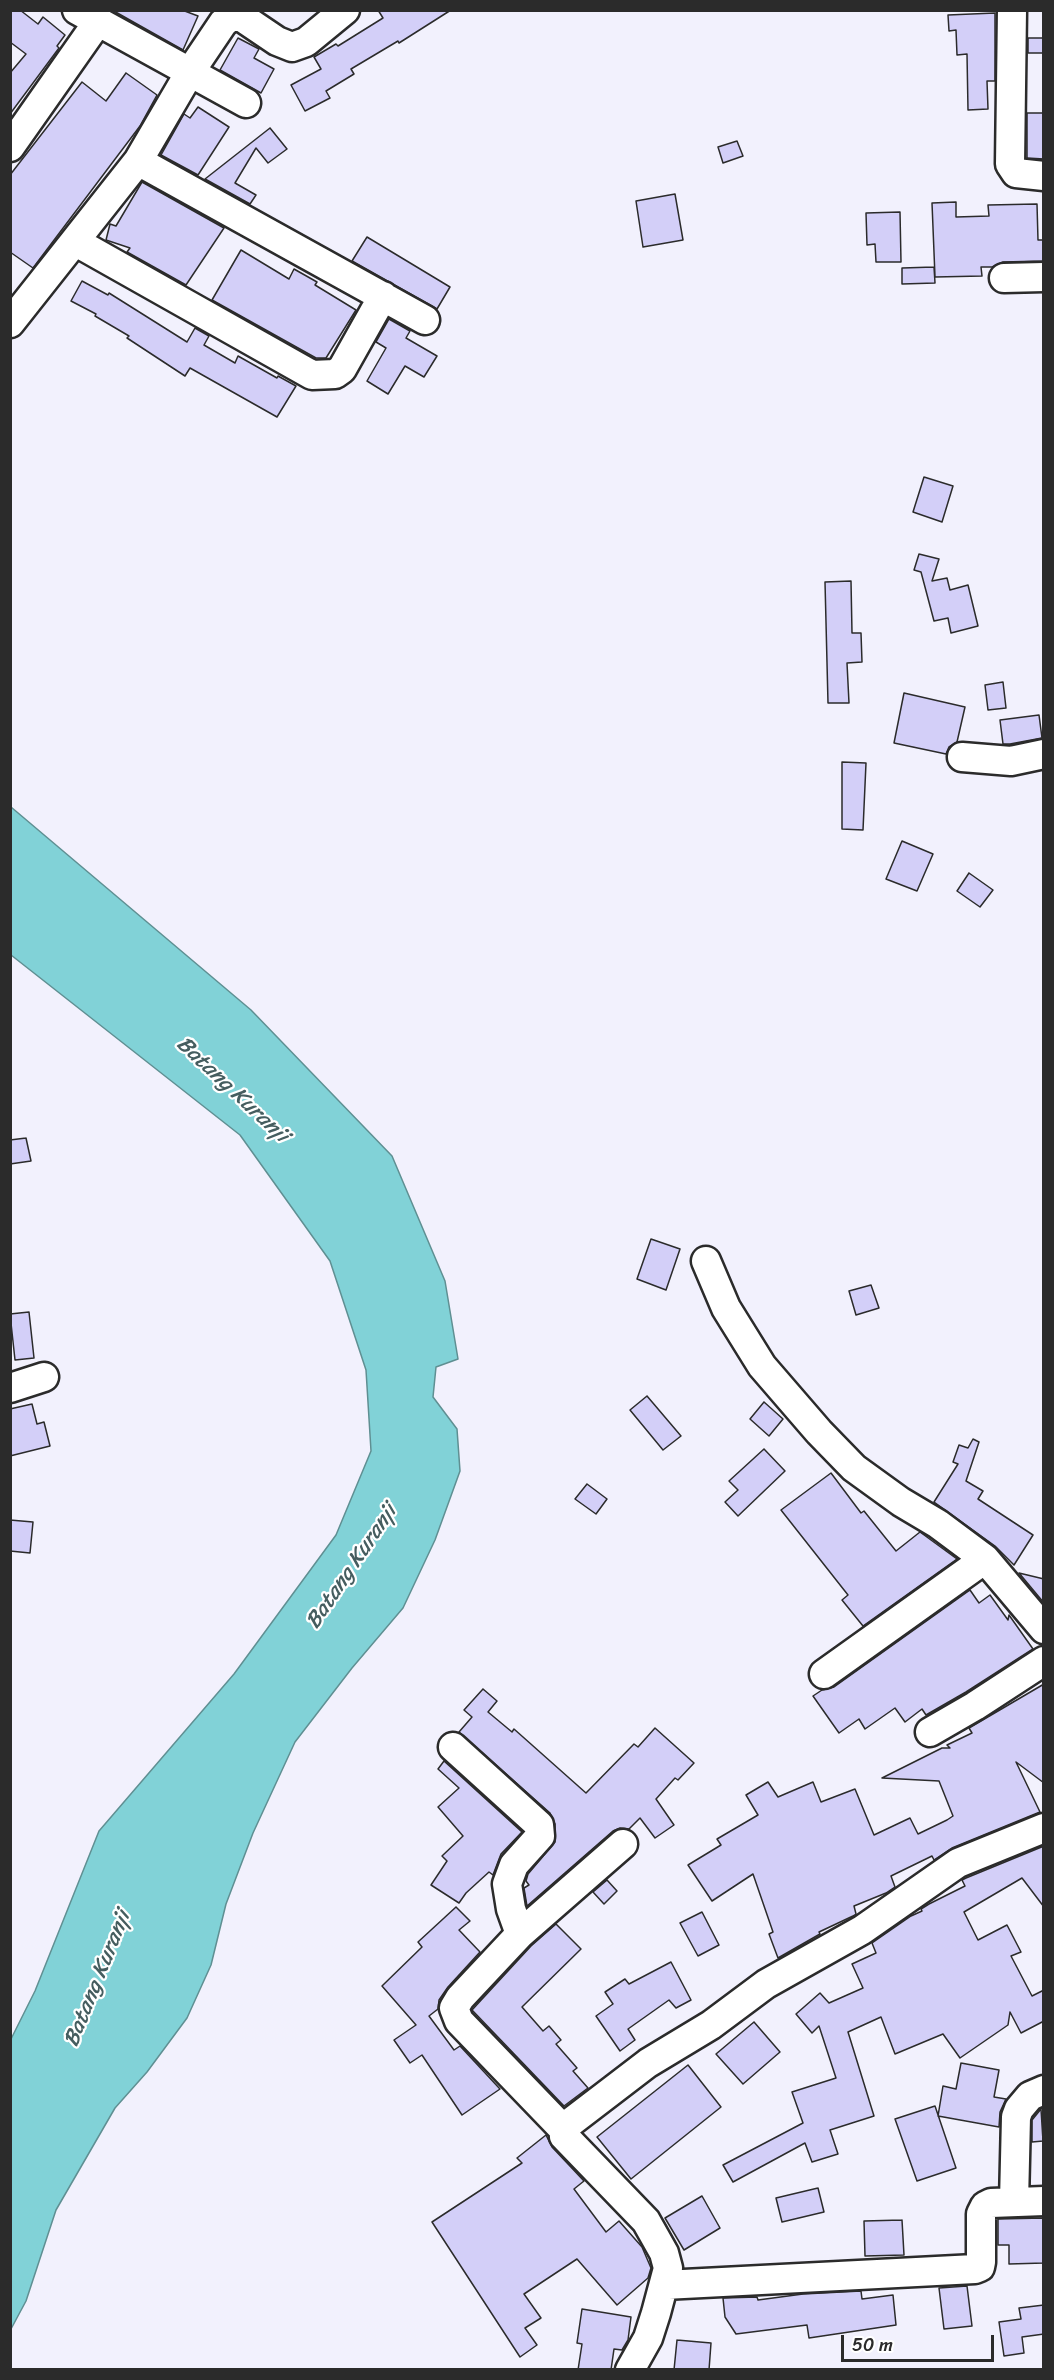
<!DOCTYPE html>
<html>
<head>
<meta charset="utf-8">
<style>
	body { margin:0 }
	#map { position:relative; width:1054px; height:2380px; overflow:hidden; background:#f2f1fd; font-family:Sriracha,sans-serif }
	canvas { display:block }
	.frame { position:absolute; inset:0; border:12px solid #2b2b2b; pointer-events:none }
	.scale { position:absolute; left:841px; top:2335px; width:153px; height:27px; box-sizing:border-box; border:3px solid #2b2b2b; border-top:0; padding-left:8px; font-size:18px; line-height:21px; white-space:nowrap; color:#2b2b2b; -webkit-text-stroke:4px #fff; paint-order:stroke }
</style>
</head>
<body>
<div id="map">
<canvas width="1054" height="2380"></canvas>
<div class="frame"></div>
<div class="scale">50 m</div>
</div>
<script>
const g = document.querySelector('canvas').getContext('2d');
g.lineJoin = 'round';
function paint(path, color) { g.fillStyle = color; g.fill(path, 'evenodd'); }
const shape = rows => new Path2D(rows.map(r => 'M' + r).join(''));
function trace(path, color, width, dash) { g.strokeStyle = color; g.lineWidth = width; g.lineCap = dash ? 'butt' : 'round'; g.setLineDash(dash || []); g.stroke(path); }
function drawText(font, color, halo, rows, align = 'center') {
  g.font = font + ' Sriracha,sans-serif'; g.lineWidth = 4.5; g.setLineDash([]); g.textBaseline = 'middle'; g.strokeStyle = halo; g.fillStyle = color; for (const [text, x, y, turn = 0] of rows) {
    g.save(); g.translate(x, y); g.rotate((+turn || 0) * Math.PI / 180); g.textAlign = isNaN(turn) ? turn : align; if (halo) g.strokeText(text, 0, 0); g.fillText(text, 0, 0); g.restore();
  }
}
const water = shape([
	[11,807,251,1010,392,1156,445,1281,458,1359,436,1367,433,1397,457,1429,460,1471,435,1540,403,1608,352,1668,295,1742,253,1833,226,1904,211,1965,187,2018,147,2072,115,2108,56,2210,26,2301,11,2329,11,2039,35,1991,99,1831,234,1674,336,1535,371,1451,366,1370,330,1261,240,1135,11,955,11,807]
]);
const building = shape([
	[10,10,20,10,38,24,43,17,65,35,57,46,59,48,10,114,10,73,26,54,10,42,10,10],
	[112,10,182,10,198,16,183,50,112,10],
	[378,10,451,10,399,43,398,41,351,69,354,74,326,91,330,98,305,111,291,85,321,69,314,57,336,44,338,46,383,18,378,10],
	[995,13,995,81,987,81,988,109,968,110,967,54,957,55,956,30,949,31,948,15,995,13],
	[238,38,259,49,254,58,274,69,261,93,220,70,238,38],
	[1028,38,1044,38,1044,53,1028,53,1028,38],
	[126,73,157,95,140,126,33,268,10,252,10,175,82,82,106,101,126,73],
	[198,107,229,127,198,175,161,155,184,114,190,118,198,107],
	[1027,113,1044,113,1044,159,1027,158,1027,113],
	[270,128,287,149,268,163,256,148,235,183,256,195,250,204,205,179,270,128],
	[737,141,743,156,723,163,718,147,737,141],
	[142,182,224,228,186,285,127,252,130,248,106,240,110,224,116,226,142,182],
	[675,194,683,240,643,247,636,201,675,194],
	[956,202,956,217,989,216,988,205,1037,204,1038,240,1044,240,1044,261,1003,262,992,267,981,267,982,276,935,277,932,203,956,202],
	[900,212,901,262,876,262,875,244,867,245,866,213,900,212],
	[367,237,450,287,437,309,352,261,367,237],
	[241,250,289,279,294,269,317,282,315,285,356,310,326,358,316,358,212,300,241,250],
	[934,267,935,283,902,284,902,268,934,267],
	[82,281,108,295,109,293,187,342,195,328,209,336,204,345,235,363,238,356,277,378,278,376,296,386,277,417,190,368,185,376,127,338,129,336,95,316,96,314,71,301,82,281],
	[389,319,410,331,406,338,437,356,424,377,405,366,388,394,367,381,386,348,376,342,389,319],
	[924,477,953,486,942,522,913,512,924,477],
	[919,554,939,559,932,581,947,578,950,590,968,585,978,626,951,633,948,618,934,621,921,572,914,570,919,554],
	[851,581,852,633,861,633,862,662,847,663,849,703,828,703,825,582,851,581],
	[1003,682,1006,708,988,710,985,685,1003,682],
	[904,693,965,707,957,742,949,747,946,754,894,743,904,693],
	[1039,715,1042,738,1010,744,1003,744,1000,720,1039,715],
	[842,762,866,763,863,830,842,829,842,762],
	[902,841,933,854,917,891,886,879,902,841],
	[969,873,993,890,980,907,957,891,969,873],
	[26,1138,31,1161,10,1164,10,1140,26,1138],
	[651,1239,680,1249,666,1290,637,1279,651,1239],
	[871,1285,879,1308,856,1315,849,1291,871,1285],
	[29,1312,34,1358,15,1360,10,1314,29,1312],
	[647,1396,681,1436,663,1450,630,1410,647,1396],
	[764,1402,783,1419,769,1436,750,1419,764,1402],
	[32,1404,37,1424,44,1422,50,1446,10,1456,10,1409,32,1404],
	[973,1439,979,1442,966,1481,983,1491,978,1499,1033,1535,1014,1565,995,1546,934,1502,958,1464,953,1462,959,1445,968,1448,973,1439],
	[764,1449,785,1471,738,1516,725,1502,738,1490,729,1481,764,1449],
	[831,1473,861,1513,864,1511,896,1551,920,1532,957,1559,863,1626,842,1600,848,1595,781,1510,831,1473],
	[587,1484,607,1499,596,1514,575,1499,587,1484],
	[10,1520,33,1522,30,1553,10,1551,10,1520],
	[1019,1573,1044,1579,1044,1603,1019,1573],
	[970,1590,979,1603,990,1595,1008,1620,1009,1615,1033,1649,966,1692,926,1715,922,1709,905,1722,895,1708,865,1729,859,1719,839,1733,813,1696,822,1690,834,1687,970,1590],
	[1044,1684,1044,1783,1016,1762,1040,1812,952,1848,934,1860,932,1856,891,1876,895,1887,886,1893,854,1906,856,1914,853,1916,819,1932,820,1934,778,1958,769,1934,773,1932,753,1874,712,1901,688,1865,721,1845,717,1839,758,1815,746,1795,768,1782,778,1797,813,1782,821,1802,855,1789,874,1835,910,1818,918,1834,947,1820,953,1816,939,1781,882,1778,942,1748,950,1748,947,1745,972,1733,969,1728,1044,1684],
	[483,1689,497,1701,488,1712,512,1732,514,1729,586,1793,634,1744,638,1747,655,1728,694,1763,678,1780,675,1778,656,1799,674,1825,655,1838,640,1818,629,1829,620,1828,613,1831,527,1906,524,1888,529,1885,526,1881,528,1874,555,1842,555,1824,550,1813,459,1732,472,1717,464,1710,483,1689],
	[444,1761,522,1832,501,1854,493,1875,489,1872,466,1893,459,1903,431,1885,447,1861,442,1856,463,1836,438,1807,459,1788,438,1769,444,1761],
	[1044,1846,1044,1907,1022,1878,964,1912,978,1940,1007,1925,1021,1952,1011,1956,1032,1996,1044,1990,1044,2021,1021,2033,1010,2012,1008,2025,960,2058,943,2034,895,2054,881,2017,848,2032,874,2116,830,2130,838,2154,812,2162,805,2143,733,2182,723,2165,803,2123,792,2092,836,2078,819,2026,812,2033,796,2014,820,1993,829,2003,863,1988,852,1964,876,1953,872,1943,911,1916,922,1911,921,1909,929,1904,965,1886,962,1880,966,1878,1044,1846],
	[607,1880,617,1891,604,1904,593,1892,607,1880],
	[456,1907,470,1921,459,1930,480,1952,448,1987,439,2000,438,2009,429,2016,454,2050,460,2046,500,2089,462,2115,422,2055,410,2063,394,2040,416,2025,382,1986,422,1947,418,1942,456,1907],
	[702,1912,719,1945,698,1956,680,1923,702,1912],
	[556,1924,581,1949,522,2007,543,2031,549,2026,561,2040,556,2044,577,2068,573,2071,588,2088,564,2106,472,2010,531,1946,556,1924],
	[671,1962,691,2000,676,2008,669,2000,628,2029,635,2040,620,2051,596,2016,613,2004,605,1992,625,1979,629,1984,671,1962],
	[754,2022,780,2052,743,2084,716,2054,754,2022],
	[961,2063,999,2070,994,2097,1006,2099,1000,2112,999,2127,938,2116,943,2086,956,2089,961,2063],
	[688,2065,721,2107,631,2179,597,2137,688,2065],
	[935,2106,956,2168,917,2181,895,2119,935,2106],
	[1041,2109,1043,2141,1032,2142,1032,2120,1041,2109],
	[546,2135,552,2147,584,2181,574,2189,606,2232,619,2221,642,2247,651,2268,648,2278,617,2305,577,2259,524,2294,541,2318,525,2328,537,2345,520,2357,432,2222,522,2163,517,2158,546,2135],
	[818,2188,824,2212,782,2222,776,2198,818,2188],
	[702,2196,720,2228,684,2250,665,2218,702,2196],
	[1044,2218,1044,2263,1009,2264,1009,2245,998,2245,998,2219,1044,2218],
	[902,2220,904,2255,865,2256,864,2221,902,2220],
	[967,2286,972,2326,944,2329,939,2288,967,2286],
	[861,2291,862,2299,893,2295,896,2325,809,2338,807,2325,736,2334,725,2317,723,2298,757,2297,758,2300,803,2294,861,2291],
	[1044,2305,1044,2334,1022,2337,1024,2353,1004,2356,999,2322,1021,2319,1019,2308,1044,2305],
	[582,2309,631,2317,628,2340,622,2350,614,2349,611,2370,578,2370,582,2344,577,2343,582,2309],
	[677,2340,711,2343,709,2370,674,2370,677,2340]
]);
const minor = shape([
	[77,10,246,103],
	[1012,10,1010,164,1016,173,1044,176],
	[10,147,97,23],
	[138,161,425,320],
	[76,242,312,375,335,374,342,369,383,296],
	[1004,278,1044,277],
	[10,323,138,161,190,72,223,23,229,18,240,16,277,41,292,47,306,42,345,10],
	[962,757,1011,761,1044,754],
	[706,1261,726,1308,762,1366,819,1432,854,1468,901,1502,938,1524,985,1559,1044,1629],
	[10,1388,44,1377],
	[824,1674,985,1559],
	[930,1732,975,1706,1044,1661],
	[453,1747,539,1825,540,1836,514,1865,507,1884,511,1909,520,1934],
	[565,2131,459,2021,454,2008,460,1998,520,1934,623,1844],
	[1014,2202,1016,2117,1019,2109,1030,2096,1044,2090],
	[664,2285,975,2269,980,2267,981,2262,981,2214,985,2206,991,2203,1044,2201],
	[630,2370,648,2338,656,2313,668,2268,664,2253,646,2221,564,2136,567,2125,648,2063,711,2025,766,1984,862,1930,958,1863,1044,1828]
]);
const waterNames = [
	["Batang Kuranji",232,1090,43],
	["Batang Kuranji",352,1567,-56],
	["Batang Kuranji",98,1979,-68]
];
paint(water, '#81d2d7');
trace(water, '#5f8f92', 1.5);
paint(building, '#d3cff8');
trace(building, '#2b2b2b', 1.5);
trace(minor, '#2b2b2b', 33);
trace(minor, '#fff', 28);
drawText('italic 22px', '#455d5f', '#fff', waterNames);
</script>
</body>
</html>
